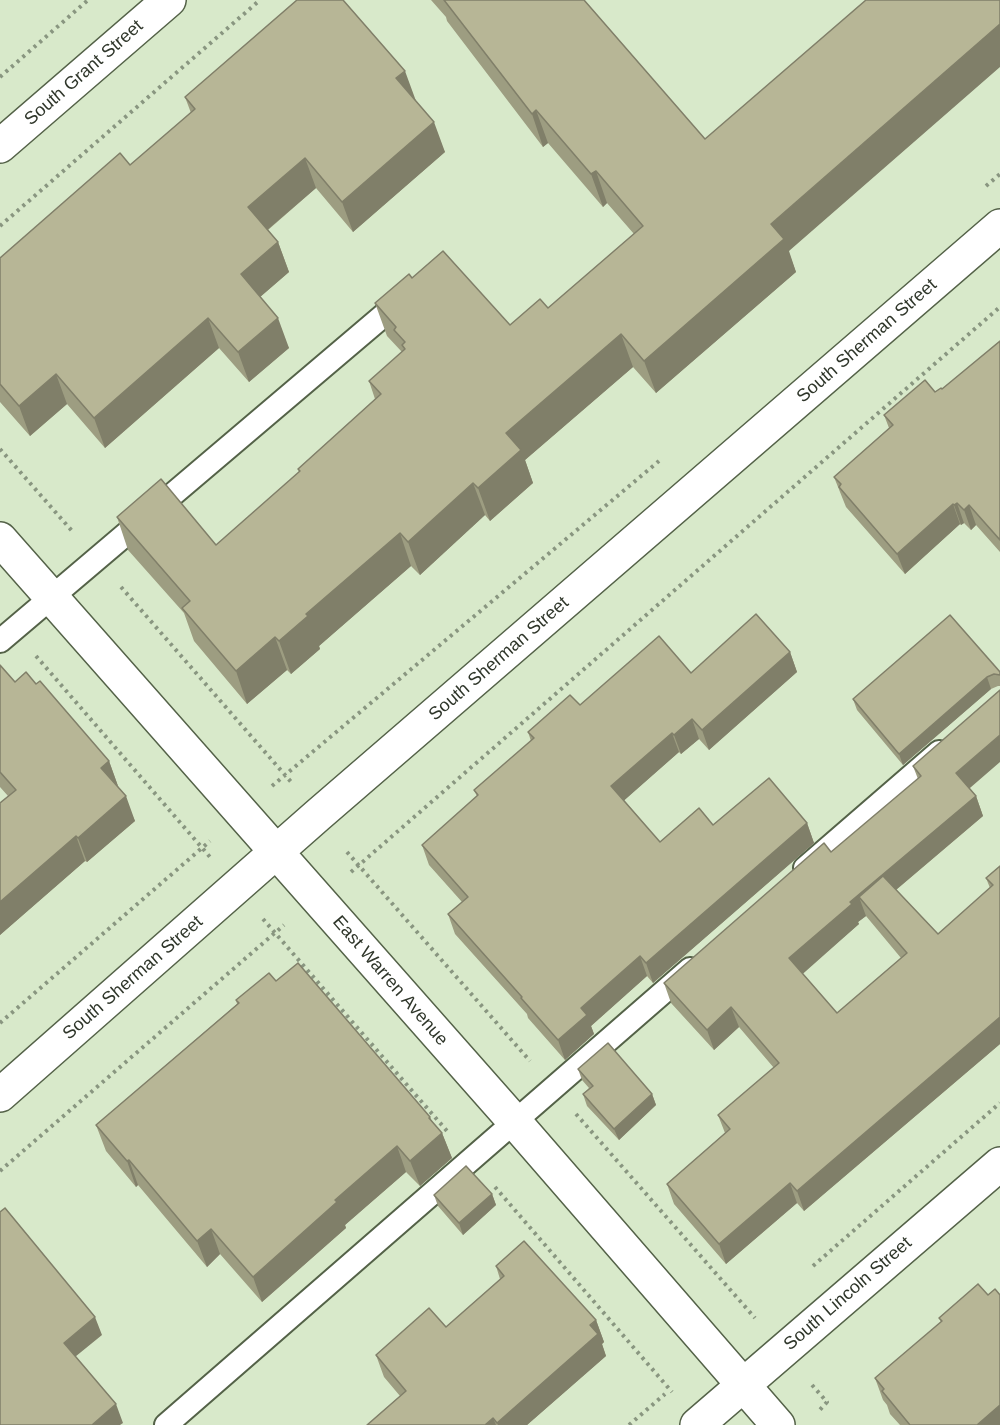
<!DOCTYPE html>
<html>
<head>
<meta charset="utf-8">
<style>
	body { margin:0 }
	canvas { display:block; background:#d8e9ca }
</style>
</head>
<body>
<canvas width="1000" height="1425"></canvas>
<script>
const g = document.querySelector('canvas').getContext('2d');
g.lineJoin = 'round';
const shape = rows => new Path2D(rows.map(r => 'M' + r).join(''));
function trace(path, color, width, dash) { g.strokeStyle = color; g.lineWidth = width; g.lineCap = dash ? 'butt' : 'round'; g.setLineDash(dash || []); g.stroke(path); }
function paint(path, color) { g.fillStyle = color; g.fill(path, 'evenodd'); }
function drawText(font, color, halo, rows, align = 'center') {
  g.font = font + ' Helvetica,sans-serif'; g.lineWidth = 4.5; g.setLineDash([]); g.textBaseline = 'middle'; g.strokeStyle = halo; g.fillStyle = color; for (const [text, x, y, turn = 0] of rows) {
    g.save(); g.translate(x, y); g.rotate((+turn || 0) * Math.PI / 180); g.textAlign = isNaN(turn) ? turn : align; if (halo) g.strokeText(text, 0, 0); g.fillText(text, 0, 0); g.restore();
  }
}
const path = shape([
	[0,77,88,0],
	[986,186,1000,174],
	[0,226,260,0],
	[0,449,73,532],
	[121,587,292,783],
	[36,656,210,857],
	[272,786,659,461],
	[347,852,530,1061],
	[351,872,1000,307],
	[263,919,447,1131],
	[0,1023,210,841],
	[576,1114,755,1318],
	[0,1171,284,925],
	[495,1187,672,1392],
	[813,1266,1000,1103],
	[812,1385,827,1402,818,1412],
	[629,1425,665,1394]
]);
const service = shape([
	[0,641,404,298],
	[805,868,939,752],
	[166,1425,690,969]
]);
const minor = shape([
	[0,146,169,0],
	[0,539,514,1121,778,1425],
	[0,1095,318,815,1000,226],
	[697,1425,1000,1164]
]);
const wall = shape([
	[431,0,584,0,788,251,796,272,656,393,633,367,525,460,533,483,490,521,485,515,420,575,411,566,319,646,320,649,291,674,287,670,247,704,194,641,184,613,128,550,117,517,216,545,299,472,298,469,375,399,369,381,402,352,387,336,375,303,412,278,510,325,548,308,634,234,607,203,603,207,548,143,543,147,447,21,446,17],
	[185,97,415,100,445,152,353,232,316,188,268,230,278,242,289,272,260,297,289,348,249,382,219,348,105,448,67,404,30,436,0,402,0,258,130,165,191,113],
	[1000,341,1000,552,976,525,971,530,964,523,961,525,960,524,905,574,846,507,834,477,889,428,884,415,942,389],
	[790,652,797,672,709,750,699,739,681,754,679,752,624,800,660,842,713,825,807,823,814,843,653,983,647,976,591,1026,594,1034,565,1060,528,1018,527,1014,455,934,448,914,462,902,429,865,422,845,477,796,474,790,531,741,528,732,580,705,691,673],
	[0,665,15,682,36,684,109,761,118,786,135,821,87,862,85,861,0,935,0,803,8,796,0,787],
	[1000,672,1000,686,998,686,991,689,903,765,857,710,853,699],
	[913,766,969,788,976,796,983,816,896,890,938,934,990,888,986,878,1000,866,1000,1044,804,1211,797,1203,726,1264,674,1204,667,1184,725,1133,718,1115,774,1068,739,1027,714,1050,671,1003,664,983,831,852,918,779],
	[866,916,901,958,837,1013,802,973,859,924,858,922],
	[276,981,432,1122,442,1133,452,1158,420,1186,406,1172,345,1225,346,1228,262,1302,220,1254,207,1267,138,1185,136,1187,106,1151,96,1125,237,1004,236,1000],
	[578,1069,652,1094,656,1105,619,1140,587,1106,583,1094,589,1088,582,1080],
	[492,1194,496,1205,463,1235,438,1206,434,1195],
	[496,1266,596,1320,604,1342,602,1344,606,1356,527,1425,367,1425,400,1396,384,1377,376,1355,446,1327,500,1279],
	[978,1284,1000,1425,900,1425,890,1414,887,1405,883,1400,875,1378,941,1322,939,1318]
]);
const shadedWall = shape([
	[1000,24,1000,67,789,251,796,272,656,393,644,361,771,224],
	[405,71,416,101,396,78],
	[536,110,548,143,543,147,532,114],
	[434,122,445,152,353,232,342,202],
	[305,158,316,188,259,237,248,207],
	[596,171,607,203,603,207,591,174],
	[278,242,289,272,252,304,241,274],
	[208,318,219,348,105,448,94,418],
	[278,318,289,348,249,382,238,352],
	[621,334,633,367,525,460,533,483,490,521,478,488,506,433],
	[56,374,67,404,30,436,19,406],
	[473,483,485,515,420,575,408,542],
	[957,503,964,523,961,525,954,505],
	[953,504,960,524,905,574,897,554],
	[969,505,976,525,971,530,964,510],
	[400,533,411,566,319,646,320,649,291,674,279,641,306,614],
	[275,637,287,670,247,704,236,671],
	[790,652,797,672,709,750,702,730],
	[987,677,991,689,903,765,899,754],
	[692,719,699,739,681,754,674,735],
	[672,733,679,752,619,805,611,786],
	[1000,735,1000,762,963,794,956,773],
	[109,761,118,786,101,768],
	[126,796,135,821,87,862,78,838],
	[976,796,983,816,871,911,859,897,866,916,858,922,859,924,797,979,789,958,850,902],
	[807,823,814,843,653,983,646,963],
	[76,836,85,861,0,935,0,902],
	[640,956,647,976,591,1026,594,1034,565,1060,558,1040,581,1008],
	[731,1007,739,1027,714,1050,707,1030],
	[1000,1017,1000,1044,804,1211,797,1191],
	[652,1094,656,1105,619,1140,614,1129],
	[430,1117,438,1137,442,1133,452,1158,420,1186,410,1161,429,1118],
	[397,1146,406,1172,345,1225,346,1228,262,1302,253,1277,335,1200],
	[129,1160,138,1185,136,1187,127,1161],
	[790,1183,797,1203,726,1264,719,1244],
	[492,1194,496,1205,463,1235,459,1223],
	[211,1229,220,1254,207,1267,197,1241],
	[95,1317,102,1335,70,1361,64,1343],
	[596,1320,604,1342,602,1344,606,1356,527,1425,498,1425,497,1423],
	[116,1404,123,1423,120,1425,92,1425],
	[1000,1405,1000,1425,977,1425],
	[493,1418,496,1425,485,1425]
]);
const building = shape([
	[297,0,343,0,405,71,396,78,434,122,342,202,305,158,248,207,278,242,241,274,278,318,238,352,208,318,94,418,56,374,19,406,0,384,0,258,120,153,130,165,195,109,185,97,297,0],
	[444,0,584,0,705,139,866,0,1000,0,1000,24,771,224,784,239,644,361,621,334,506,433,521,450,478,488,473,483,408,542,400,533,306,614,308,616,279,641,275,637,236,671,182,608,190,601,117,517,161,479,216,545,300,471,298,469,381,394,369,381,405,349,402,345,405,342,394,330,396,327,375,303,409,274,412,278,443,251,510,325,540,299,548,308,643,226,596,171,591,174,536,110,532,114,444,0],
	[1000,341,1000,540,969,505,964,510,957,503,954,505,953,504,897,554,839,487,841,484,834,477,893,425,884,415,925,380,935,392,941,388,942,389,1000,341],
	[756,614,790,652,702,730,692,719,674,735,672,733,611,786,660,842,699,808,713,825,769,778,807,823,646,963,640,956,581,1008,587,1015,558,1040,521,998,522,997,448,914,468,897,422,845,478,795,474,790,534,738,528,732,570,695,580,705,659,636,691,673,756,614],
	[950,615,1000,672,1000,675,994,674,987,677,899,754,853,699,950,615],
	[0,665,15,682,26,672,36,684,40,681,109,761,101,768,126,796,78,838,76,836,0,902,0,803,16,790,0,772,0,665],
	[1000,690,1000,735,956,773,976,796,850,902,852,904,789,958,837,1013,907,953,859,897,883,876,938,934,993,885,986,878,1000,866,1000,1017,797,1191,790,1183,719,1244,667,1184,730,1129,718,1115,779,1063,731,1007,707,1030,664,983,824,843,831,852,921,776,913,766,1000,690],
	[298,963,430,1117,429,1118,442,1133,410,1161,397,1146,335,1200,337,1202,253,1277,211,1229,197,1241,129,1160,127,1161,96,1125,239,1003,236,1000,269,973,276,981,298,963],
	[608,1043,652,1094,614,1129,583,1094,593,1086,578,1069,608,1043],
	[466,1166,492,1194,459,1223,434,1195,466,1166],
	[5,1208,95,1317,64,1343,116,1404,92,1425,0,1425,0,1212,5,1208],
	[524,1241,596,1320,590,1325,598,1334,497,1423,493,1418,485,1425,367,1425,406,1391,376,1355,429,1308,446,1327,504,1276,496,1266,524,1241],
	[978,1284,988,1295,995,1289,1000,1295,1000,1405,977,1425,910,1425,882,1391,884,1389,875,1378,942,1321,939,1318,978,1284]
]);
const streetNames = [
	["South Grant Street",84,73,-41],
	["South Sherman Street",867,341,-41],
	["South Sherman Street",499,659,-41],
	["South Sherman Street",133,978,-41],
	["East Warren Avenue",390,981,49],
	["South Lincoln Street",848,1294,-41]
];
trace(service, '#546248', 26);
trace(minor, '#546248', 36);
trace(path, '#899680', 4, [3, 4.5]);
trace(service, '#fff', 22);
trace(minor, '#fff', 33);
paint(wall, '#9d9d81');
paint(shadedWall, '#807f69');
paint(building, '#b7b696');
trace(building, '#807f69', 1.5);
drawText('18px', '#2f362a', '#fff', streetNames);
</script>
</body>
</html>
